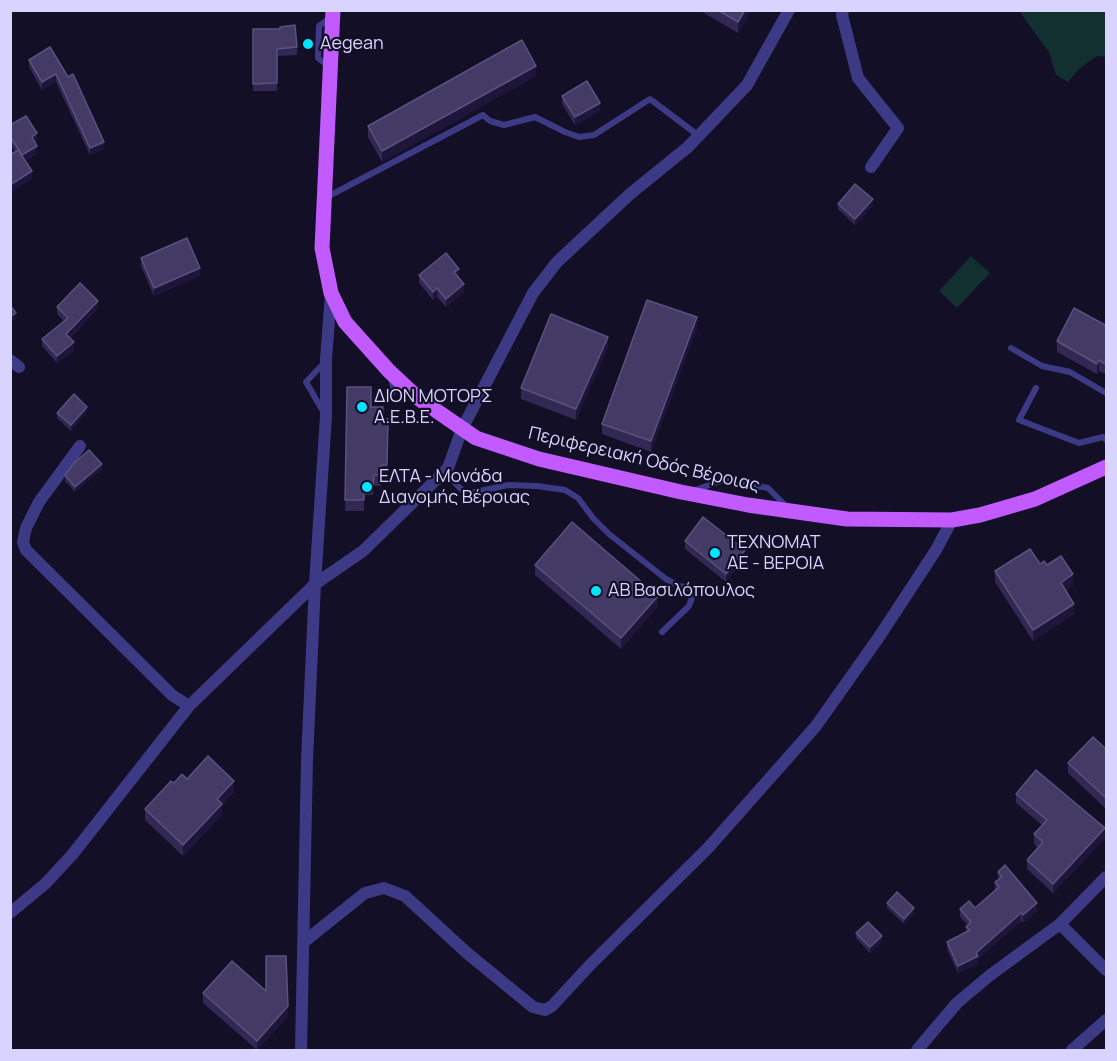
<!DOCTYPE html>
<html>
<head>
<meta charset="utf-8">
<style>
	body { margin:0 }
	#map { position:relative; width:1117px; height:1061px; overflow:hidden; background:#130f26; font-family:Manrope,sans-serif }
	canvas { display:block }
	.frame { position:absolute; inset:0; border:12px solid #d9d4ff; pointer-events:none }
</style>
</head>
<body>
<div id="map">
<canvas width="1117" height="1061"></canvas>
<div class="frame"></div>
</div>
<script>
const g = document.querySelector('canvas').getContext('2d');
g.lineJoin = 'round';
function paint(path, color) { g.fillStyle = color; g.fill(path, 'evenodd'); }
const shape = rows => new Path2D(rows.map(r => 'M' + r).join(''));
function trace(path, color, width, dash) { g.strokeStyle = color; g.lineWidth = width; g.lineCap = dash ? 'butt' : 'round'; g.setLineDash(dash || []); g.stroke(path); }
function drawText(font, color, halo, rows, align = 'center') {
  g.font = font + ' Manrope,sans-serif'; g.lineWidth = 4.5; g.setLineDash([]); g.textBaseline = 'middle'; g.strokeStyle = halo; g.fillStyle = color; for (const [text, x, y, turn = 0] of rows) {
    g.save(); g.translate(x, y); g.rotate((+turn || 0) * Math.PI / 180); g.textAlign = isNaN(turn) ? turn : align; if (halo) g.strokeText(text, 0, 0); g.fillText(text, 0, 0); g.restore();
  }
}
const green = shape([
	[1019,11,1106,11,1106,57,1097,56,1079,69,1068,82,1056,75,1049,52],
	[971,256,990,273,957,308,939,291]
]);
const service = shape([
	[328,66,318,58,319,26,330,18],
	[327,197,483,115,490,121,504,125,535,117,565,132,579,137,594,135,650,99,699,136],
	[1011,348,1042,366,1070,372,1106,393],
	[324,363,306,382,324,413],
	[1036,388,1019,420,1079,443,1103,437,1106,440],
	[387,400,394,390,391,379],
	[448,468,455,483,466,494,508,485,537,486,565,490,578,498,593,518,609,534,666,579,679,586,691,588,693,595,689,606,662,632],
	[692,491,724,480,768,488,786,506]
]);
const minor = shape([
	[843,10,842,15,858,78,898,128,871,167],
	[10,360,19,367],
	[80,446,39,502,26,528,23,542,26,550,172,695,189,706],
	[10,913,45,884,72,855,189,706,315,584,363,551,448,468,462,429,533,293,557,262,630,194,688,147,747,85,789,10],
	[1060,924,1106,970],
	[305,941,365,893,384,888,405,896,467,953,533,1007,545,1010,552,1006,591,964,708,848,816,726,879,637,936,550,952,520],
	[301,1050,307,760,315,584,326,416,326,359,331,294],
	[917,1050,957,1003,989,976,1060,924,1106,877],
	[1072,1050,1106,1020]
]);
const primary = shape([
	[333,10,322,248,331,293,345,322,389,371,418,398,476,438,539,459,681,492,748,505,847,519,952,520,980,515,1035,499,1106,467]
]);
const wall = shape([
	[699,10,751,10,738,33],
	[253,29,297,47,297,55,277,56,277,91,253,91],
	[50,47,104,149,90,155,56,82,42,90,29,67,29,60],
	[536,76,382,162,368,137,368,126],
	[562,96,600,111,575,125,562,104],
	[10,125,37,141,35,142,37,154,25,161,32,179,10,144],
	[838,204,873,205,855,225,838,209],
	[141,258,200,276,154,296,141,266],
	[419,275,458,277,464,292,446,307,437,297,433,300,419,283],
	[57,307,98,308,70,338,74,350,57,363,42,346,42,339,64,321,57,314],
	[1107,326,1107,375,1099,371,1097,374,1057,352,1057,341],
	[697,328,651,452,602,434,602,424],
	[608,347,576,420,521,399,521,388],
	[347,387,371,407,383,419,388,419,387,476,381,476,381,486,374,486,373,495,364,495,364,511,345,511],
	[87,412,71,431,57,418,57,413],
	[102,469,75,492,65,481,65,475],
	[685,541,745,558,726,582,685,549],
	[1040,564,1047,565,1073,585,1066,590,1074,614,1033,641,995,582,995,571],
	[535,565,658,606,621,649,535,575],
	[1107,750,1107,810,1068,773,1068,763],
	[187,779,234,792,222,805,222,815,183,856,145,820,145,809,174,783],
	[1016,794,1105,838,1053,893,1027,869,1027,860,1038,848,1034,844,1034,834,1042,825,1016,803],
	[998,872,1037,911,1023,923,1021,921,978,959,978,964,958,973,947,949,947,942,966,932,966,927,968,925,960,917,960,909,975,908,995,890,995,882,998,880],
	[887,903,914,913,904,924,887,908],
	[856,933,882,941,870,953,856,938],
	[203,993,288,1016,257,1050,203,1003]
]);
const shadedWall = shape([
	[745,10,751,10,738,33,738,22],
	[536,66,536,76,382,162,382,151],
	[56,74,56,82,42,90,42,82],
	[600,103,600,111,575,125,575,117],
	[37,133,37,141,32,145,32,137],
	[104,142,104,149,90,155,90,148],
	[37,146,37,154,22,163,22,155],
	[32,171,32,179,10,193,10,185],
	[873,199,873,205,855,225,855,219],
	[200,268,200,276,154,296,154,288],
	[459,269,459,277,454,272],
	[464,284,464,292,446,307,446,299],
	[437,288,437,297,433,300,433,292],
	[98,301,98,308,66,341,66,334],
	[16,313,16,319,10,322,10,317],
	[697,317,697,328,651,452,651,441],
	[608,337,608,347,576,420,576,409],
	[74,342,74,350,57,363,57,356],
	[1099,360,1099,371,1097,374,1097,364],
	[87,407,87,412,71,431,71,425],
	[102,464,102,469,75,492,75,487],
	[745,550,745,558,726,582,726,574],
	[1073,574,1073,585,1061,593,1061,583],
	[658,596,658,606,621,649,621,638],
	[1074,604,1074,614,1033,641,1033,630],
	[234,781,234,792,222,805,222,815,183,856,183,845,217,799],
	[1105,828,1105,838,1053,893,1053,884],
	[1037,903,1037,911,1023,923,1023,915],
	[914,908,914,913,904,924,904,919],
	[1021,913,1021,921,978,959,978,964,958,973,958,966,976,953],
	[882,936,882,941,870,953,870,947],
	[288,1006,288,1016,257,1050,257,1041]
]);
const building = shape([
	[718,10,745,10,738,22,718,10],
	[295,25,297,47,277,49,277,83,253,84,253,29,280,29,280,27,295,25],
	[522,40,536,66,382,151,368,126,522,40],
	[50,47,68,77,73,74,104,142,90,148,56,74,42,82,29,60,50,47],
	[587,81,600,103,575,117,562,96,587,81],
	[26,116,37,133,32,137,37,146,22,155,10,136,10,125,26,116],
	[18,150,32,171,10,185,10,155,18,150],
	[855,184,873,199,855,219,838,204,855,184],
	[187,238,200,268,154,288,141,258,187,238],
	[446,253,459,269,454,272,464,284,446,299,437,288,433,292,419,275,446,253],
	[80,283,98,301,66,334,74,342,57,356,42,339,68,318,57,307,80,283],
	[647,300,697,317,651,441,602,424,647,300],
	[10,305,16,313,10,317,10,305],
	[1074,308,1107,326,1107,365,1099,360,1097,364,1057,341,1074,308],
	[551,314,608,337,576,409,521,388,551,314],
	[347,387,371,387,371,407,383,407,382,419,388,419,387,465,381,465,381,475,374,475,373,484,364,484,364,500,345,500,347,387],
	[74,394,87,407,71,425,57,413,74,394],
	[89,450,102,464,75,487,65,475,73,464,89,450],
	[703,517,745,550,726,574,685,541,703,517],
	[572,522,658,596,621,638,535,565,572,522],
	[1030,549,1040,564,1044,561,1047,565,1061,556,1073,574,1061,583,1074,604,1033,630,995,571,1030,549],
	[1093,737,1107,750,1107,799,1068,763,1093,737],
	[208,756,234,781,217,799,222,804,183,845,145,809,171,781,174,783,182,774,187,779,208,756],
	[1036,770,1105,828,1053,884,1027,860,1043,842,1034,834,1047,820,1016,794,1036,770],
	[1005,865,1037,903,1023,915,1021,913,976,953,978,956,958,966,947,942,970,930,966,927,971,922,960,909,969,901,975,908,999,887,995,882,1002,877,998,872,1005,865],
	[897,892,914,908,904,919,887,903,897,892],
	[868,922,882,936,870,947,856,933,868,922],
	[266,956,286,956,288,1006,257,1041,203,993,232,961,266,991,266,956]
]);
const markers = [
	[308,44,6,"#00e5ff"],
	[362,407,6,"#00e5ff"],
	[367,487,6,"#00e5ff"],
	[715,553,6,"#00e5ff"],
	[596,591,6,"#00e5ff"]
];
const poiNames = [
	["Aegean",320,44],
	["ΔΙΟΝ ΜΟΤΟΡΣ",374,397],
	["Α.Ε.Β.Ε.",374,418],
	["ΕΛΤΑ - Μονάδα",379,477],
	["Διανομής Βέροιας",379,498],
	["ΤΕΧΝΟΜΑΤ",727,543],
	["ΑΕ - ΒΕΡΟΙΑ",727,564],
	["ΑΒ Βασιλόπουλος",608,591]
];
const streetNames = [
	["Περιφερειακή Οδός Βέροιας",644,460,13]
];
paint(green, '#12302f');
trace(service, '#3d3a85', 6);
trace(minor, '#3d3a85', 12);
trace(primary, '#c25bff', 15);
paint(wall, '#312854');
paint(shadedWall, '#1d163a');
paint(building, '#433a66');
trace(building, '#5a527e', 1.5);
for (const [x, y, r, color] of markers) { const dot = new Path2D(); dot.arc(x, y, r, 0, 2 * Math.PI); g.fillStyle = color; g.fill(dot); trace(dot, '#130f26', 2); }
drawText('18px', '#d9d4ff', '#130f26', poiNames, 'left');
drawText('18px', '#d9d4ff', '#130f26', streetNames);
</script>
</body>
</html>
